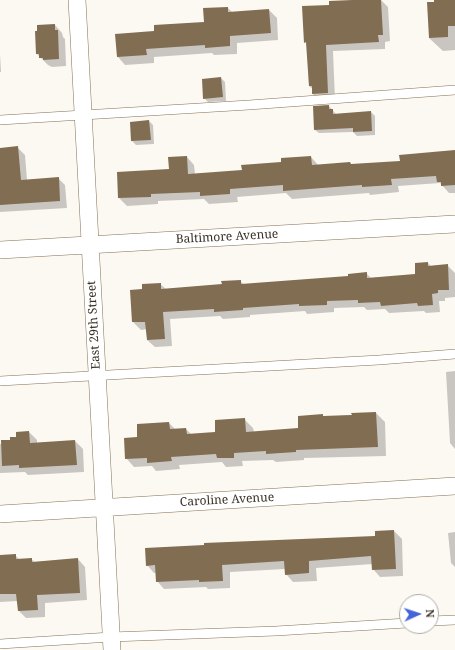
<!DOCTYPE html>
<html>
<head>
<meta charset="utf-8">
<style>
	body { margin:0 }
	#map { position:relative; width:455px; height:650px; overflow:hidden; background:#fcf8f2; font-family:"Noto Serif",serif }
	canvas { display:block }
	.north { position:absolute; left:399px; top:594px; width:40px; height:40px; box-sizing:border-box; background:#fff; border:1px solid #b0aca7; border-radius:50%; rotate:87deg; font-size:11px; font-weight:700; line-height:16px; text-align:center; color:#393024 }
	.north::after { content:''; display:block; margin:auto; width:14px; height:18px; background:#4465d8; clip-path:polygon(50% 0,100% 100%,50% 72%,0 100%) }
</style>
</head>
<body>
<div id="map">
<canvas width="455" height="650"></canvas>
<div class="north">N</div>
</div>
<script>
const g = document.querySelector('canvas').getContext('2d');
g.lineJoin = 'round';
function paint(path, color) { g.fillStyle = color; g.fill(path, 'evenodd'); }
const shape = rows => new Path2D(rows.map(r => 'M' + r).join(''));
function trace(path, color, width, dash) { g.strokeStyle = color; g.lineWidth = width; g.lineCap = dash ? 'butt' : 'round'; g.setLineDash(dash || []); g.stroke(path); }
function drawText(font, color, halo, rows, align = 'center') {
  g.font = font + ' "Noto Serif",serif'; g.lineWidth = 4; g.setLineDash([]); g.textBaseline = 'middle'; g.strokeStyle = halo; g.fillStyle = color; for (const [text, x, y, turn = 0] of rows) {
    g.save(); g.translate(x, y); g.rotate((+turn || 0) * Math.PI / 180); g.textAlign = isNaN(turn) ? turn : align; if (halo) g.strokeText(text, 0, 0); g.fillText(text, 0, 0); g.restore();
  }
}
const shadow = shape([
	[381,0,388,7,390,41,385,42,385,49,333,51,335,100,320,101,313,94,313,89,309,86,307,44,305,42,331,6,330,2],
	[435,0,455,1,455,50,443,51,429,38],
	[228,8,233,13,269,10,277,18,278,40,237,43,237,54,214,55,212,53,154,57,154,63,125,65,118,57,116,35,155,32,205,23],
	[55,25,62,33,63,37,65,39,66,66,52,67,48,65,37,54],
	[0,54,1,72,0,72],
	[221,78,225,82,226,101,208,102,204,98],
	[329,106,336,114,371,112,375,116,375,135,357,136,353,132,319,133,315,130],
	[149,121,153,125,154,144,136,145,132,141,131,123],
	[18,148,25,155,27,180,58,178,65,185,67,208,0,212,0,149],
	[455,152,455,193,449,193,440,183,398,186,399,192,370,195,369,193,292,199,286,193,237,197,238,202,209,204,204,199,158,201,158,204,127,206,119,198,170,170,187,157,194,165,195,174,243,171,311,157,319,166,352,165,401,162],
	[428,263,431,266,447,265,455,273,455,297,445,298,445,301,439,301,440,312,426,313,424,311,389,313,385,309,367,310,364,307,334,308,334,312,307,314,305,311,250,315,250,317,223,319,220,316,170,319,172,346,155,347,147,340,147,329,141,330,133,322,143,290,160,284,166,289,223,285,240,281,245,285,349,277,367,274,371,278,417,275],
	[455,371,455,449,450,443,446,372],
	[376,413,385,422,386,456,304,458,304,460,276,462,273,460,242,461,243,466,226,467,222,462,179,465,180,469,156,471,152,466,134,467,126,458,138,438,169,423,176,430,186,429,191,434,216,433,245,420,253,428,254,432,300,429,324,417],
	[29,432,37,440,37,443,75,441,83,449,84,472,28,475,25,472,0,473,0,444,11,441],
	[394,531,402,539,403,576,380,577,373,569,373,564,316,568,317,581,293,582,286,574,285,569,230,572,230,588,208,589,206,587,164,589,157,581,156,573,154,573,147,565,376,537],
	[455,532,455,567,451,563,448,533],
	[15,555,20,560,31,559,35,562,78,559,85,567,87,600,45,603,45,617,26,618,19,611,18,601,0,602,0,556]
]);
const building = shape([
	[352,0,381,0,383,35,378,35,379,42,326,45,328,93,312,94,312,86,309,86,306,42,304,43,302,6,329,5,329,1],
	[434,0,455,0,455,26,448,26,448,37,429,38,427,2,434,2],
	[228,7,228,12,269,9,271,33,230,36,230,46,205,48,205,45,146,49,147,55,117,57,115,34,154,31,154,25,204,22,203,8],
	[55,24,55,30,58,30,59,59,43,60,43,58,39,58,39,54,36,54,35,31,37,31,37,25],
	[221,77,223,97,203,99,202,79],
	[329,105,329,109,333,109,333,114,371,111,372,131,353,132,353,128,314,130,313,106],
	[149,120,151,140,131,141,130,122],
	[18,146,21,180,59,177,60,201,0,205,0,148],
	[455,150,455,185,441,186,441,182,437,182,436,176,391,179,392,185,362,187,362,185,283,191,283,185,230,189,230,194,200,196,200,192,151,194,151,197,118,198,117,172,169,169,168,157,187,156,188,174,242,170,241,165,281,162,281,158,311,156,312,165,350,162,351,164,400,161,399,155],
	[428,262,428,266,448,264,449,290,438,290,438,293,432,294,433,305,418,306,417,303,381,306,380,302,358,303,358,300,327,301,327,305,299,306,299,304,243,308,243,310,214,312,214,309,163,312,165,339,147,340,145,322,132,322,130,290,142,289,142,284,161,283,161,289,222,284,221,281,241,280,241,284,348,276,348,274,367,272,367,278,415,274,415,263],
	[376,412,378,447,296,450,296,452,266,454,266,451,234,453,234,458,217,458,216,454,171,457,172,461,147,463,147,458,125,459,124,438,137,437,137,424,169,422,170,429,186,428,187,434,215,432,215,420,245,418,246,432,298,428,298,416,323,414,323,416,352,415,351,413],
	[29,431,30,443,75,440,77,465,19,468,19,465,2,466,1,440,10,440,10,437,16,437,16,432],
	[394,530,396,569,372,570,371,556,309,561,309,573,285,575,284,561,222,565,223,581,199,582,199,580,156,582,155,565,146,566,145,548,204,545,204,543,375,536,375,531],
	[16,554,16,559,32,558,32,562,78,558,80,593,37,595,38,610,18,611,16,594,0,594,0,555]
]);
const service = shape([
	[0,120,249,105,455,90],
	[0,381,379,360,455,354],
	[431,621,455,620],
	[0,644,111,637,276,631,407,623]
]);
const minor = shape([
	[77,0,112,650],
	[0,250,455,224],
	[0,514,455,486]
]);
const streetNames = [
	["Baltimore Avenue",227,237,-3],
	["East 29th Street",94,325,-93],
	["Caroline Avenue",227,500,-3]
];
paint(shadow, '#0003');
paint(building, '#816d51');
trace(service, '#847154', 10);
trace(minor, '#847154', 18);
trace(service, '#fff', 9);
trace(minor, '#fff', 17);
drawText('12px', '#393024', '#fff', streetNames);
</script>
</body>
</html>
